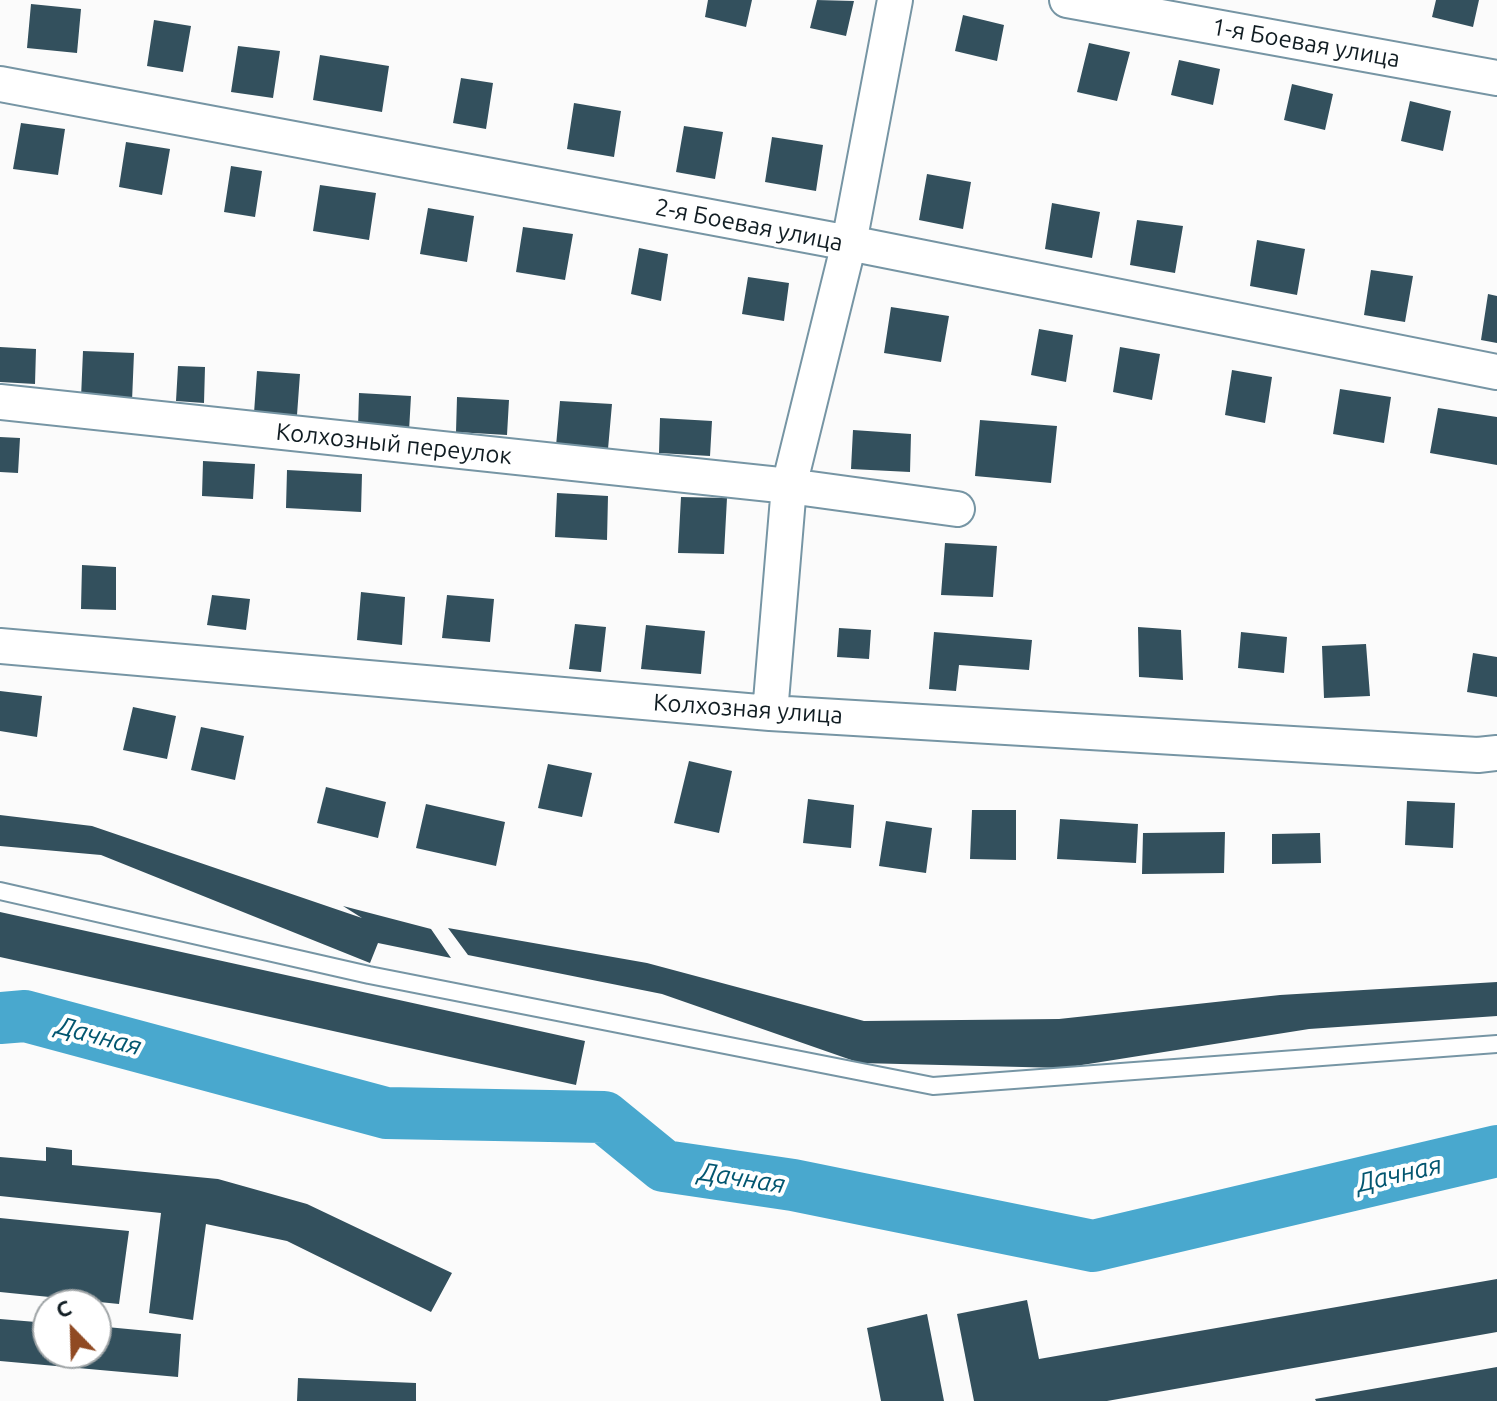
<!DOCTYPE html>
<html>
<head>
<meta charset="utf-8">
<style>
	body { margin:0 }
	#map { position:relative; width:1497px; height:1401px; overflow:hidden; background:#fbfbfb; font-family:Ubuntu,sans-serif }
	canvas { display:block }
	.north { position:absolute; left:32px; top:1289px; width:80px; height:80px; box-sizing:border-box; background:#fff; border:2px solid #a0a5a7; border-radius:50%; rotate:337deg; font-size:22px; font-weight:700; line-height:32px; text-align:center; color:#111d23 }
	.north::after { content:''; display:block; margin:auto; width:28px; height:36px; background:#904a23; clip-path:polygon(50% 0,100% 100%,50% 72%,0 100%) }
</style>
</head>
<body>
<div id="map">
<canvas width="1497" height="1401"></canvas>
<div class="north">С</div>
</div>
<script>
const g = document.querySelector('canvas').getContext('2d');
g.lineJoin = 'round';
const shape = rows => new Path2D(rows.map(r => 'M' + r).join(''));
function trace(path, color, width, dash) { g.strokeStyle = color; g.lineWidth = width; g.lineCap = dash ? 'butt' : 'round'; g.setLineDash(dash || []); g.stroke(path); }
function paint(path, color) { g.fillStyle = color; g.fill(path, 'evenodd'); }
function drawText(font, color, halo, rows, align = 'center') {
  g.font = font + ' Ubuntu,sans-serif'; g.lineWidth = 8; g.setLineDash([]); g.textBaseline = 'middle'; g.strokeStyle = halo; g.fillStyle = color; for (const [text, x, y, turn = 0] of rows) {
    g.save(); g.translate(x, y); g.rotate((+turn || 0) * Math.PI / 180); g.textAlign = isNaN(turn) ? turn : align; if (halo) g.strokeText(text, 0, 0); g.fillText(text, 0, 0); g.restore();
  }
}
const river = shape([
	[0,1018,25,1016,386,1113,604,1117,664,1166,793,1185,1093,1246,1497,1151]
]);
const building = shape([
	[708,0,752,0,746,27,705,17],
	[817,0,854,1,846,36,810,28],
	[1436,0,1479,0,1473,27,1432,17],
	[31,4,81,9,77,53,27,48],
	[963,15,1004,25,997,61,955,51],
	[154,20,191,26,183,72,147,66],
	[1089,43,1130,52,1117,101,1077,92],
	[238,46,280,51,273,98,231,92],
	[320,55,389,66,382,112,313,100],
	[1179,60,1220,69,1213,105,1171,95],
	[461,78,493,83,486,129,453,123],
	[1292,84,1333,94,1325,130,1284,120],
	[1410,101,1451,111,1443,151,1401,141],
	[574,103,621,111,614,157,567,149],
	[21,123,65,129,58,175,13,169],
	[684,126,723,132,715,179,676,172],
	[772,137,823,145,816,191,765,182],
	[126,142,170,149,162,195,119,187],
	[231,166,262,171,255,217,224,212],
	[927,174,971,182,963,229,919,220],
	[320,185,376,193,369,240,313,231],
	[1052,203,1100,212,1092,258,1045,249],
	[428,208,474,216,467,262,420,254],
	[1137,220,1183,226,1175,273,1130,265],
	[523,227,573,234,565,280,516,272],
	[1257,240,1305,249,1297,295,1250,286],
	[639,248,668,254,661,301,631,294],
	[1371,270,1413,276,1405,322,1364,315],
	[748,277,789,283,784,321,742,314],
	[1488,294,1497,296,1497,343,1481,340],
	[891,307,949,316,941,362,884,353],
	[1039,329,1073,335,1066,382,1031,375],
	[0,347,36,349,35,384,0,382],
	[1120,347,1160,354,1152,400,1113,392],
	[83,351,134,353,132,401,81,398],
	[178,366,205,367,204,403,176,401],
	[1232,370,1272,377,1265,423,1225,415],
	[257,371,300,374,297,415,254,413],
	[1340,389,1391,397,1384,443,1333,434],
	[359,393,411,396,409,431,358,428],
	[457,397,509,400,507,435,456,432],
	[560,401,612,404,608,449,556,446],
	[1438,408,1497,417,1497,465,1430,453],
	[660,418,712,421,710,456,659,453],
	[980,420,1057,426,1051,483,975,476],
	[853,430,911,434,910,472,851,469],
	[0,437,20,438,18,473,0,472],
	[203,461,255,464,253,499,202,496],
	[287,470,362,474,361,512,286,508],
	[557,493,608,496,607,540,555,537],
	[681,497,727,498,724,554,678,553],
	[945,543,997,546,993,597,941,595],
	[82,565,116,567,116,610,81,609],
	[361,592,405,597,402,645,357,640],
	[212,595,250,599,246,630,207,625],
	[447,595,494,599,490,642,442,638],
	[575,624,606,627,601,672,569,669],
	[646,625,705,631,701,674,641,669],
	[1138,627,1181,630,1183,680,1139,677],
	[839,628,871,630,869,659,837,657],
	[934,632,1032,640,1029,670,959,665,956,691,929,689],
	[1241,632,1287,637,1284,673,1238,668],
	[1366,644,1370,696,1324,698,1322,646],
	[1473,653,1497,657,1497,697,1467,692],
	[0,691,42,696,37,737,0,731],
	[133,707,176,716,167,759,123,750],
	[201,727,244,736,235,780,191,770],
	[689,761,732,771,719,833,674,823],
	[548,764,592,773,582,817,538,808],
	[326,787,386,802,378,838,317,823],
	[808,799,854,805,851,848,803,843],
	[1407,801,1455,803,1453,848,1405,845],
	[426,804,505,822,496,866,416,848],
	[972,810,1016,810,1016,860,970,859],
	[0,815,92,826,362,918,343,906,431,929,451,958,378,943,370,963,101,855,0,846],
	[1060,819,1138,824,1136,863,1057,859],
	[886,821,932,828,926,873,879,866],
	[1225,832,1224,873,1142,874,1143,833],
	[1320,833,1321,863,1272,864,1272,834],
	[0,912,585,1041,576,1085,0,957],
	[448,928,647,963,864,1021,1059,1019,1280,995,1497,982,1497,1016,1309,1029,1063,1068,860,1063,662,994,468,955],
	[46,1147,72,1150,72,1165,218,1179,307,1204,452,1273,431,1312,287,1241,206,1224,193,1320,149,1313,161,1213,0,1196,0,1157,46,1161],
	[0,1218,129,1231,119,1304,0,1292],
	[1497,1279,1497,1332,1107,1401,974,1401,957,1314,1027,1300,1039,1359],
	[927,1314,944,1401,881,1401,867,1328],
	[0,1319,48,1323,48,1353,96,1353,96,1326,181,1334,178,1377,0,1361],
	[1497,1367,1497,1401,1316,1401,1315,1399],
	[298,1378,416,1383,416,1401,297,1401]
]);
const service = shape([
	[0,891,369,975,933,1086,1497,1044]
]);
const minor = shape([
	[1067,0,1497,78],
	[0,84,849,243,1497,372],
	[0,402,789,486,957,509],
	[0,646,770,713,1478,755,1497,753],
	[770,713,789,486,849,243,895,0]
]);
const streetNames = [
	["1-я Боевая улица",1306,43,10],
	["2-я Боевая улица",749,225,11],
	["Колхозный переулок",394,444,6],
	["Колхозная улица",748,709,4]
];
const waterNames = [
	["Дачная",99,1036,15],
	["Дачная",1399,1174,-13],
	["Дачная",742,1178,9]
];
trace(river, '#49a8ce', 52);
paint(building, '#33505d');
trace(service, '#7695a4', 20);
trace(minor, '#7695a4', 38);
trace(service, '#fff', 16);
trace(minor, '#fff', 34);
drawText('24px', '#111d23', '#fff', streetNames);
drawText('italic 26px', '#035670', '#fff', waterNames);
</script>
</body>
</html>
